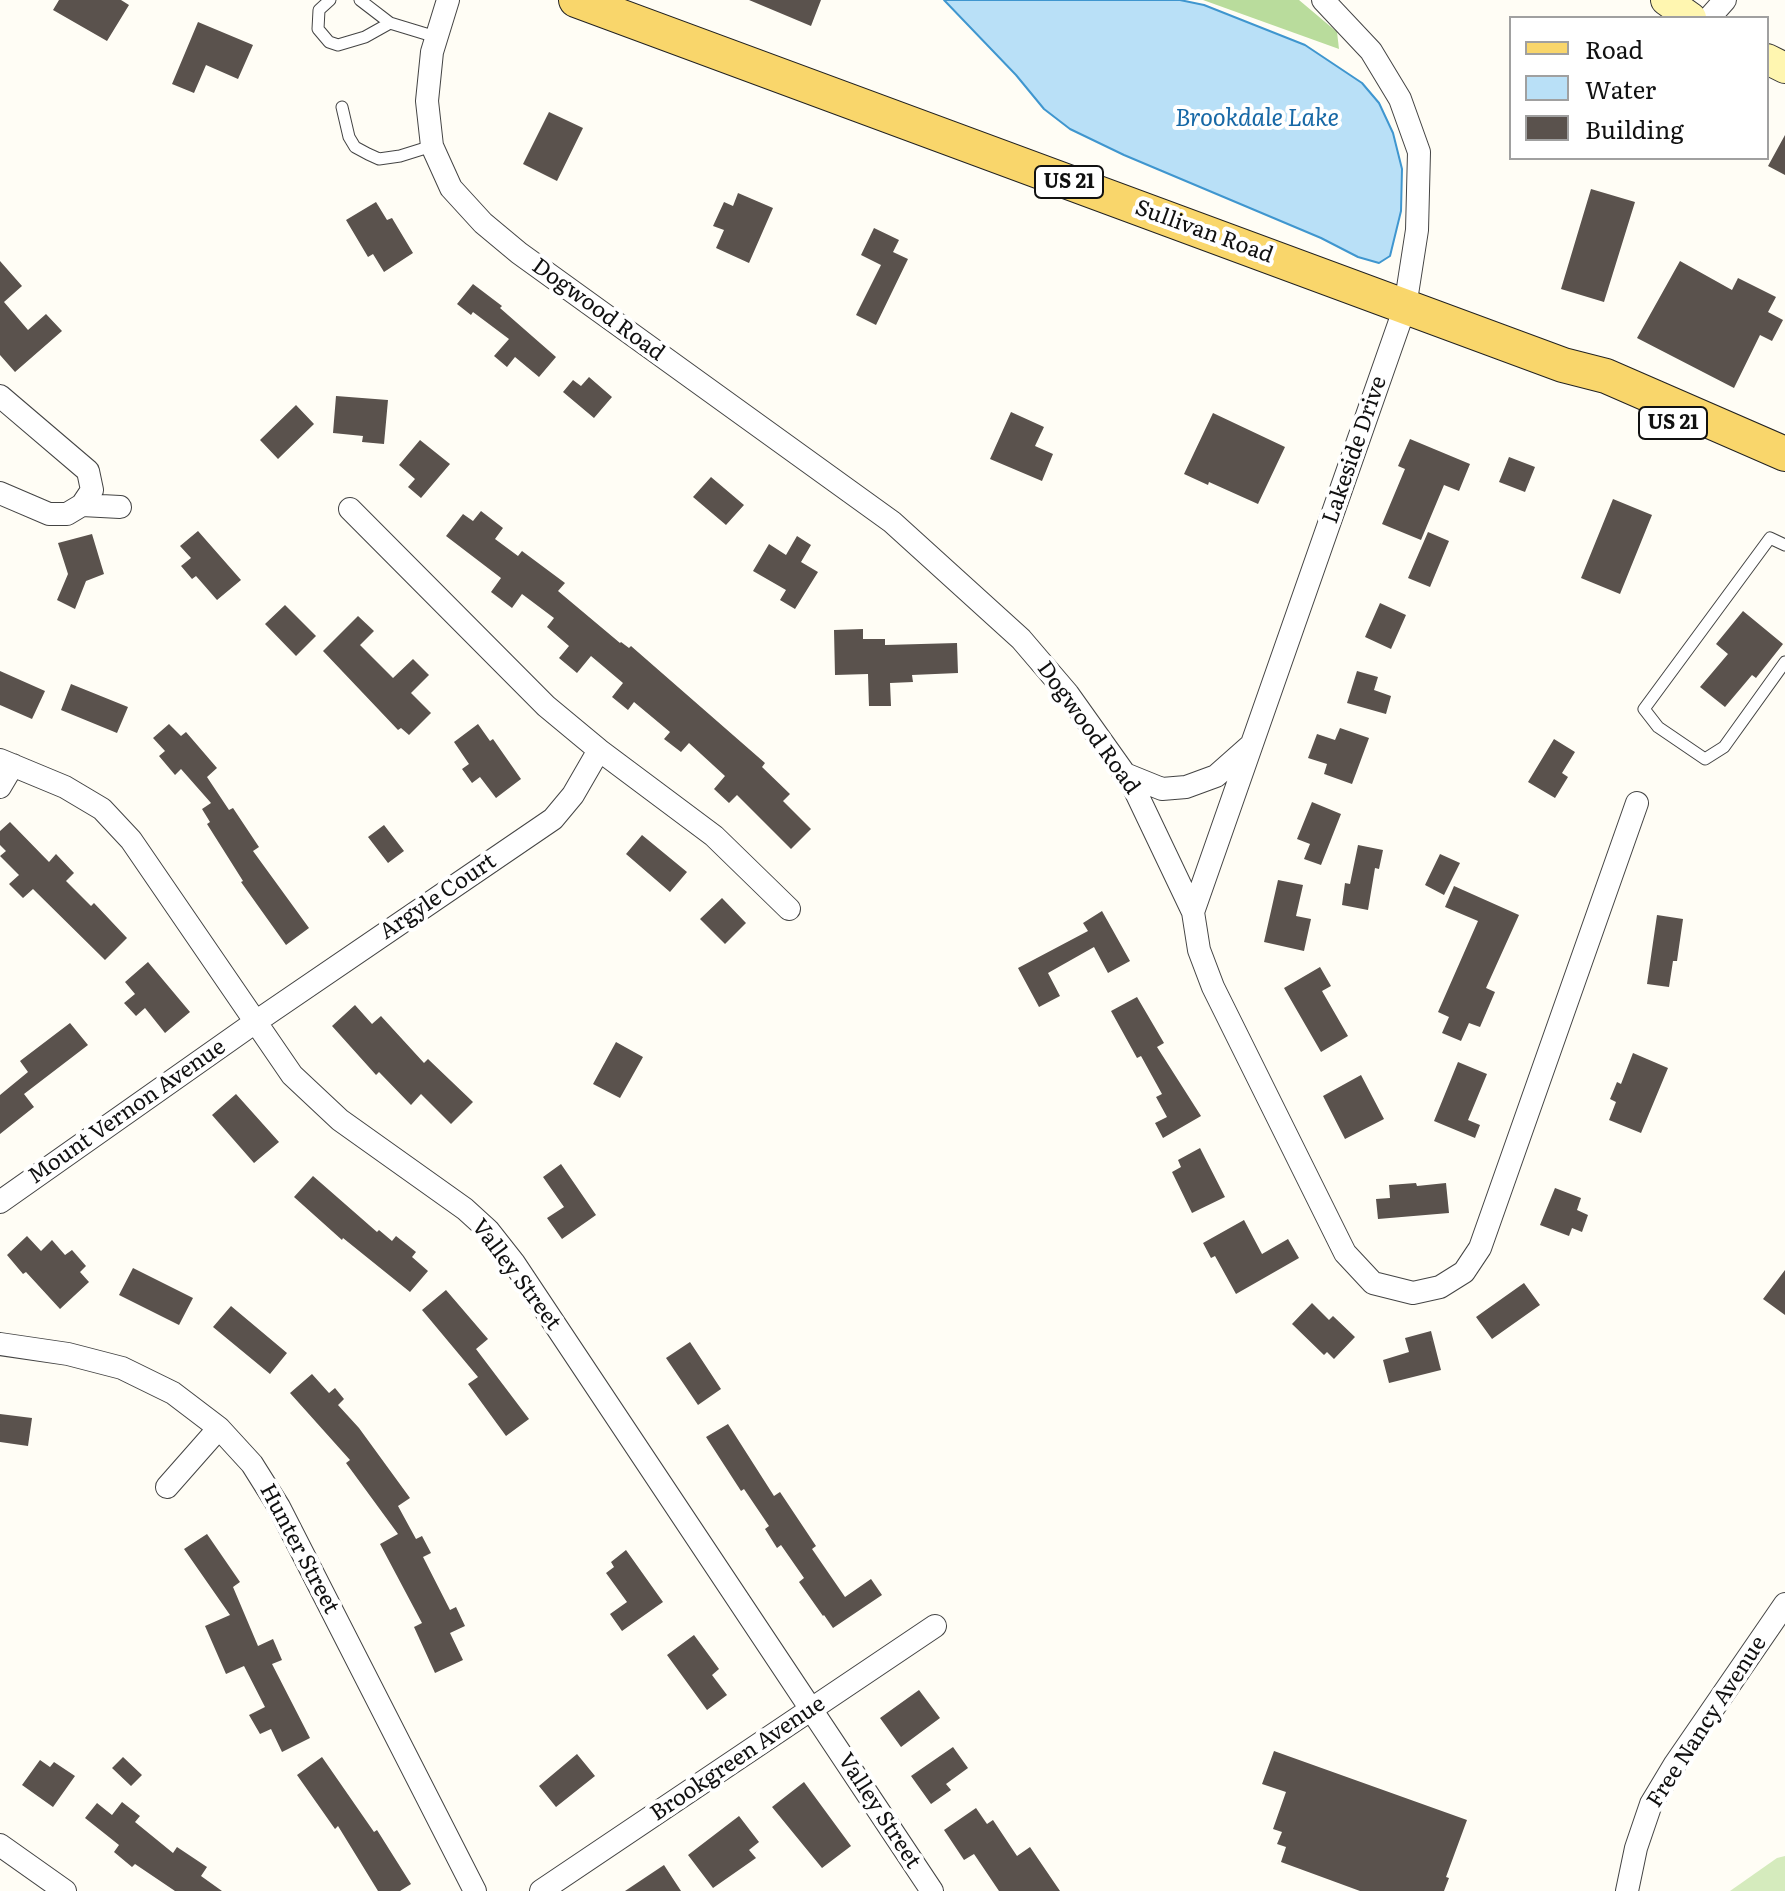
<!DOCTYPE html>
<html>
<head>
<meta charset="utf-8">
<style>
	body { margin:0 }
	#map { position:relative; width:1785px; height:1891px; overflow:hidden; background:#fffdf5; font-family:Literata,serif }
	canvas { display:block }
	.legend { position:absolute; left:1509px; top:16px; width:260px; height:144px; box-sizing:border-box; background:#fff; border:2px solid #a0a0a0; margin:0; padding:10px 14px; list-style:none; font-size:24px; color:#111 }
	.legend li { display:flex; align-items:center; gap:16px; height:40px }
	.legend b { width:40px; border:2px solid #a0a0a0 }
</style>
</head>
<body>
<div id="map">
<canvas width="1785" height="1891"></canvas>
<ul class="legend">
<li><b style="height:10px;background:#f9d66b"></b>Road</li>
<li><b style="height:22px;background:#b9e0f7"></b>Water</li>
<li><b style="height:22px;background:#5a524d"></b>Building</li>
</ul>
</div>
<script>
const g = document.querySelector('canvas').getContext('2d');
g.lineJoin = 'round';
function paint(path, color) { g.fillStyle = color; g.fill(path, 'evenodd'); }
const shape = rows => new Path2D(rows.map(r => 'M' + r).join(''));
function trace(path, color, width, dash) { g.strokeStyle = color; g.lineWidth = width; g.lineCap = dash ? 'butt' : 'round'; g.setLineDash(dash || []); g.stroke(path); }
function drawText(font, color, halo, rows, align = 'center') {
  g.font = font + ' Literata,serif'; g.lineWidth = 8; g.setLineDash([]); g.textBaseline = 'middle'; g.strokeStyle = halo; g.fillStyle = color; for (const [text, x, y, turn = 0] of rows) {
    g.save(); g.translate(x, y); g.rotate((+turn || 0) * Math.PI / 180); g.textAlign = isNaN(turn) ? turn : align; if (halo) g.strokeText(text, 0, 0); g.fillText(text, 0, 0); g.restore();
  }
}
const green = shape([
	[1785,1856,1785,1891,1730,1891,1777,1858]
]);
const forest = shape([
	[1203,0,1299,0,1337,32,1339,49]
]);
const water = shape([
	[944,0,1180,0,1204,5,1305,45,1362,83,1379,103,1393,133,1402,169,1401,211,1390,256,1379,263,1358,257,1321,238,1124,155,1070,129,1044,109,1016,75,944,0]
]);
const building = shape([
	[59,0,121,0,129,5,107,41,53,10],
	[749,0,821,0,811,26],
	[198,22,253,45,238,79,206,65,194,93,172,84],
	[549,112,583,128,557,181,523,164],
	[1785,135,1785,175,1768,166],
	[1591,189,1635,202,1604,302,1561,289],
	[738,193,773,208,749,263,716,248,724,230,713,226,724,202,733,206],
	[376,202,387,220,392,218,413,253,384,272,373,254,368,257,346,220],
	[874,228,899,240,893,252,908,259,876,325,856,315,881,265,861,255],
	[0,261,22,286,4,302,28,330,46,314,62,331,15,372,0,355],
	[1680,261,1732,290,1738,278,1776,297,1768,312,1783,320,1772,341,1760,335,1734,388,1637,338],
	[473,284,502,306,500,308,556,357,539,377,515,357,507,367,494,356,509,339,473,312,471,315,457,304],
	[589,377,612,397,594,418,563,392,573,380,581,386],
	[336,396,388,400,384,444,362,442,363,436,333,433],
	[296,405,314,424,278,459,260,440],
	[1011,412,1044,427,1035,446,1053,454,1042,481,990,459],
	[1213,413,1285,447,1258,504,1209,482,1208,485,1184,474],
	[1410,439,1470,464,1459,491,1444,485,1421,540,1382,524,1405,469,1398,466],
	[420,440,450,464,421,498,408,487,415,479,399,465],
	[1509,457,1535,467,1525,492,1499,482],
	[711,477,744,505,726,525,693,497],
	[1613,499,1652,515,1620,594,1581,578],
	[481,511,503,528,495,539,518,556,522,551,565,583,558,591,620,643,621,642,629,648,631,646,765,763,762,767,790,794,783,801,811,829,791,849,737,795,729,803,714,789,725,776,689,743,681,752,664,739,670,732,634,702,628,710,612,697,623,683,591,656,577,673,559,658,569,646,547,627,554,618,522,594,512,608,491,592,501,578,446,536,463,514,473,521],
	[198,531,241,580,217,600,196,576,192,579,181,566,191,558,180,546],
	[1428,532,1449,541,1430,587,1408,578],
	[92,534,104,574,86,581,75,609,57,600,68,574,58,543],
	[797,536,811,545,801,562,818,572,795,609,780,600,786,590,753,571,769,544,786,555],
	[1380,603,1406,615,1391,649,1365,637],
	[285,605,316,636,296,656,265,624],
	[1743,611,1783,644,1756,678,1752,675,1725,707,1700,687,1728,654,1716,644],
	[358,616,374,631,360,645,393,678,413,659,429,675,411,693,431,713,409,735,401,728,398,730,323,651],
	[863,629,863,639,885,639,885,645,957,643,958,673,912,675,913,682,890,683,891,706,869,706,868,674,835,675,834,630],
	[0,671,45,691,32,719,0,705],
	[1357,671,1378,677,1374,690,1391,696,1386,714,1347,703],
	[71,684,128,707,117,733,61,710],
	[169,724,181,736,186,732,217,768,207,777,229,810,233,808,259,847,253,851,309,928,286,945,241,882,243,881,207,824,210,822,202,809,211,803,181,769,175,775,159,756,165,751,153,738],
	[478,724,490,741,493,739,521,779,496,798,480,777,472,783,462,769,469,764,454,742],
	[1340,728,1369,738,1352,784,1324,774,1327,764,1308,758,1317,734,1335,740],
	[1554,739,1575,752,1562,773,1568,777,1555,798,1528,782],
	[1312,802,1341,814,1321,865,1304,859,1310,844,1297,839],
	[10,822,49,862,56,854,74,873,66,881,91,906,94,903,127,938,105,960,33,889,23,898,9,884,19,875,0,856,6,851,0,845,0,831],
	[384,825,404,851,388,863,368,837],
	[642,835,687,872,670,892,626,854],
	[1358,845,1383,850,1379,869,1375,868,1368,910,1342,905,1345,883,1350,884],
	[1440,854,1460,863,1444,895,1425,885],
	[1278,880,1303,885,1296,916,1311,919,1304,951,1264,942],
	[1454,886,1519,915,1486,988,1495,992,1480,1027,1469,1023,1461,1041,1442,1033,1449,1017,1438,1012,1478,921,1445,907],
	[722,898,746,923,725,944,700,919],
	[1102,911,1130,961,1108,973,1094,947,1048,973,1060,996,1039,1007,1018,968,1088,931,1083,923],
	[1657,915,1683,919,1677,961,1673,961,1669,987,1647,984],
	[148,962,190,1012,165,1033,145,1008,136,1016,124,1003,135,994,125,982],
	[1320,967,1331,986,1322,991,1348,1036,1321,1052,1284,988],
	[1137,997,1164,1043,1157,1047,1201,1116,1163,1138,1155,1123,1167,1117,1156,1097,1162,1094,1141,1056,1137,1058,1111,1011],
	[355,1005,372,1024,381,1016,424,1063,428,1059,473,1102,451,1124,421,1094,411,1105,379,1072,376,1075,332,1026],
	[70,1023,88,1045,24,1094,34,1107,0,1134,0,1095,28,1072,20,1061],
	[616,1042,643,1057,620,1098,593,1084],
	[1633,1053,1668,1068,1641,1133,1609,1120,1616,1102,1610,1099,1617,1082,1621,1084],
	[1458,1062,1487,1074,1468,1120,1480,1125,1475,1138,1434,1121],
	[1361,1075,1384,1119,1345,1139,1323,1096],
	[236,1094,279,1142,254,1163,212,1115],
	[1200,1148,1225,1197,1192,1213,1172,1172,1181,1167,1178,1160],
	[561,1164,596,1215,562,1239,547,1218,564,1207,543,1177],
	[313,1176,377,1232,379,1230,392,1241,396,1236,416,1252,412,1257,428,1271,410,1292,343,1238,342,1240,294,1197],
	[1416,1183,1417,1186,1446,1183,1449,1213,1378,1219,1376,1199,1390,1198,1389,1185],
	[1555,1188,1581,1198,1577,1210,1588,1215,1582,1232,1572,1228,1569,1236,1540,1225],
	[1244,1220,1262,1254,1288,1239,1299,1258,1236,1294,1215,1256,1211,1258,1203,1243],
	[27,1236,41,1251,52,1240,65,1255,72,1250,86,1266,80,1272,89,1282,60,1309,26,1272,23,1274,7,1255],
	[133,1268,193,1298,179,1325,119,1295],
	[1785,1270,1785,1315,1763,1299],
	[1524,1283,1540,1305,1492,1339,1476,1317],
	[446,1290,488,1339,476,1349,529,1419,506,1436,468,1384,478,1377,422,1310],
	[1312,1303,1329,1320,1333,1316,1355,1337,1334,1359,1327,1352,1324,1355,1292,1324],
	[231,1306,287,1353,270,1374,213,1327],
	[1431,1331,1441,1370,1389,1383,1383,1360,1409,1352,1405,1338],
	[690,1342,721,1389,698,1405,666,1358],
	[312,1374,329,1393,335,1388,344,1399,338,1405,359,1428,410,1498,398,1506,416,1539,422,1536,431,1553,423,1557,450,1610,456,1607,465,1626,450,1633,463,1660,435,1673,414,1627,422,1623,380,1544,398,1534,346,1463,350,1460,290,1393],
	[0,1414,32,1418,28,1446,0,1442],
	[728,1424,774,1496,780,1492,816,1546,812,1549,845,1597,871,1579,882,1595,833,1628,824,1615,823,1616,799,1582,804,1578,781,1545,777,1548,765,1529,769,1526,744,1489,741,1491,706,1437],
	[207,1534,240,1582,233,1587,258,1646,273,1639,282,1660,272,1664,310,1738,282,1752,271,1729,260,1734,249,1715,265,1707,244,1666,226,1674,205,1626,230,1615,184,1549],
	[626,1550,663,1602,622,1631,610,1614,627,1602,606,1573,614,1567,611,1562],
	[694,1635,719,1669,712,1675,727,1695,707,1710,667,1655],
	[919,1690,940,1718,901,1747,880,1718],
	[953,1747,968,1768,946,1784,951,1790,931,1804,911,1776],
	[1274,1751,1467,1820,1446,1877,1449,1878,1444,1891,1360,1891,1281,1862,1286,1847,1277,1844,1282,1832,1273,1829,1286,1792,1262,1784],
	[577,1754,595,1776,556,1807,539,1786],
	[123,1757,142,1775,131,1786,112,1768],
	[322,1757,374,1832,377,1830,411,1884,400,1891,378,1891,338,1826,335,1829,297,1775],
	[40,1760,50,1767,54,1762,75,1776,53,1807,22,1785],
	[804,1782,851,1846,822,1868,772,1807],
	[122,1802,140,1816,135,1822,173,1853,177,1847,207,1867,201,1876,222,1891,175,1891,135,1864,132,1867,114,1852,119,1845,85,1818,97,1803,112,1815],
	[976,1808,987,1824,993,1820,1017,1856,1030,1847,1060,1891,999,1891,974,1854,964,1860,944,1830],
	[739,1816,759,1842,749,1850,756,1858,713,1888,688,1855],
	[664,1865,681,1891,625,1891]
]);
const service = shape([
	[330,0,319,10,318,29,329,42,338,45,365,37,390,23],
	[360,0,390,23,436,37],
	[342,107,349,137,355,147,368,154,379,159,400,156,432,146],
	[1785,545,1770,538,1644,709,1658,727,1705,759,1724,747,1785,662]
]);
const minor = shape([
	[448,0,432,52,427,101,432,146,451,188,483,223,519,253,892,522,1021,639,1068,694,1132,784,1193,912,1199,950,1213,987,1345,1253,1373,1283,1413,1293,1440,1287,1464,1272,1480,1248,1637,803],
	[1709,18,1725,0],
	[0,396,88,471,92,490,82,505],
	[0,493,49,514,67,514,82,505,120,507],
	[350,509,546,706,599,750,714,836,789,909],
	[0,760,65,787,102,809,131,840,292,1075,340,1120,465,1209,488,1230,514,1263,932,1891],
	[1125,774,1162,789,1186,787,1216,776,1251,745],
	[0,787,13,765],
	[1193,912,1405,307,1417,230,1419,152,1400,99,1371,51,1323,0],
	[0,1202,254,1023,553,819,573,795,599,750],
	[0,1344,68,1354,122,1368,173,1393,219,1428,252,1464,279,1507,475,1891],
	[167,1487,219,1428],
	[0,1845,65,1891],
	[541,1891,935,1626],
	[1627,1891,1636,1848,1651,1804,1675,1764,1785,1604]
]);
const secondary = shape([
	[1666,0,1691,18],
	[1767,59,1785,68]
]);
const primary = shape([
	[576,0,1563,365,1606,376,1785,454]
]);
const shields = [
	[1069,182,68],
	[1673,423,68]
];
const shieldNames = [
	["US 21",1069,182],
	["US 21",1673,423]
];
const streetNames = [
	["Sullivan Road",1204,232,20],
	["Dogwood Road",598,310,36],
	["Lakeside Drive",1355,450,-71],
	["Dogwood Road",1088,728,54],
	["Argyle Court",438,897,-34],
	["Mount Vernon Avenue",127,1112,-35],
	["Valley Street",516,1275,53],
	["Hunter Street",299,1549,62],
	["Free Nancy Avenue",1707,1722,-57],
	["Brookgreen Avenue",738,1759,-34],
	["Valley Street",879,1811,57]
];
const waterNames = [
	["Brookdale Lake",1257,119]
];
paint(green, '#d5ebbd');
paint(forest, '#b9dc9c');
paint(water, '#b9e0f7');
trace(water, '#3f96cf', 2);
paint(building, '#5a524d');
trace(service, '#444', 13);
trace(minor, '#444', 24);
trace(secondary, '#333', 32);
trace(primary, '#222', 36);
trace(service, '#fff', 11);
trace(minor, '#fff', 22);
trace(secondary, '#fff6b0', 30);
trace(primary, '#f9d66b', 34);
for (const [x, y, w] of shields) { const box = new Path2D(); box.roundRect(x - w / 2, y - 16, w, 32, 6); g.fillStyle = '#fff'; g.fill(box); trace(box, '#111', 2); }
drawText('bold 20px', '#111', null, shieldNames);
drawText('22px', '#111', '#fff', streetNames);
drawText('italic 24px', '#1768a6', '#fff', waterNames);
</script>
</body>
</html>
